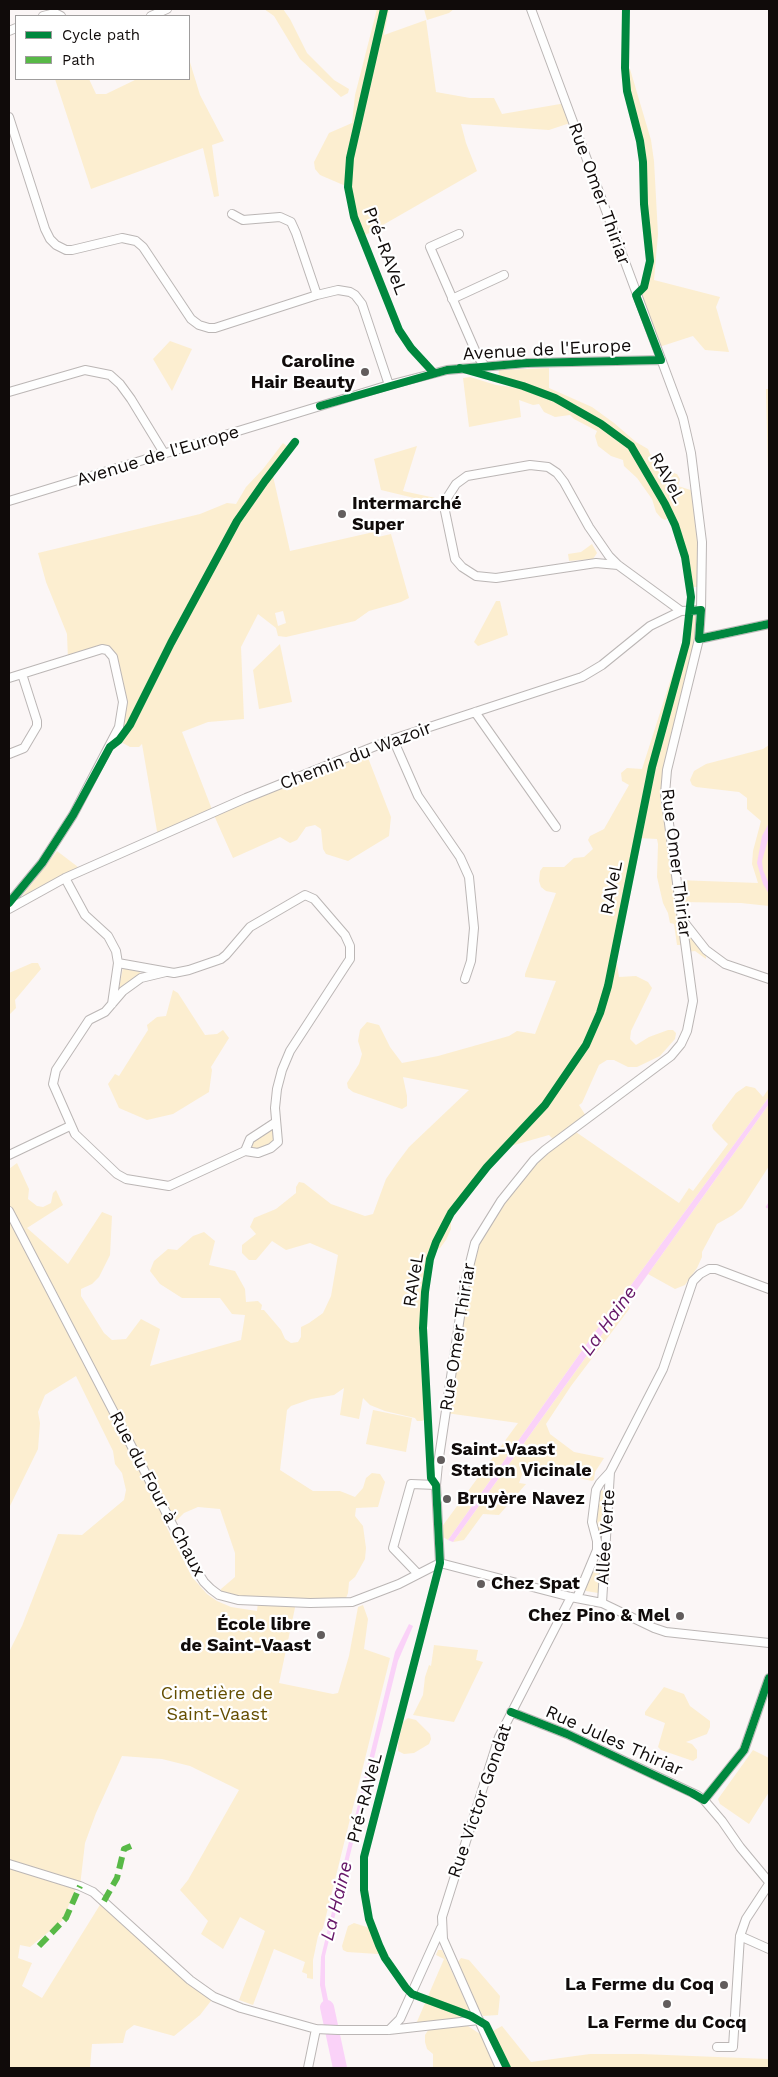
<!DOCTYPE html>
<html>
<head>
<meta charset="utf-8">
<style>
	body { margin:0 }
	#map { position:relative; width:778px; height:2077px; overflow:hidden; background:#fbf6f6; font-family:"Work Sans",sans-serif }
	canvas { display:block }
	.frame { position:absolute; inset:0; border:10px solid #100b0a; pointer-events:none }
	.legend { position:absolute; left:15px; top:15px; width:175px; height:65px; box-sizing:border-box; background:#fff; border:1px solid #9f9d9d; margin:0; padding:6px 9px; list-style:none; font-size:15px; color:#100b0a }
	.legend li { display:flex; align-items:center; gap:10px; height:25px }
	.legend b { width:25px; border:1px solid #9f9d9d }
</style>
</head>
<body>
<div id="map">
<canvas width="778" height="2077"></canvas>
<div class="frame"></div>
<ul class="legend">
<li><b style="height:6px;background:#00873e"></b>Cycle path</li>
<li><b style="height:6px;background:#58b947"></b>Path</li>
</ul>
</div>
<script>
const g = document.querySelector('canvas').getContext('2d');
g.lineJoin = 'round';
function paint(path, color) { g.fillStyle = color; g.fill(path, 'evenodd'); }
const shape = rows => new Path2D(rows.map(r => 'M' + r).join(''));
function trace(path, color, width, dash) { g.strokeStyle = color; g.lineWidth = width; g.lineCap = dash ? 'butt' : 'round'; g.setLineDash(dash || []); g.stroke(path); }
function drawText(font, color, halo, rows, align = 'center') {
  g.font = font + ' "Work Sans",sans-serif'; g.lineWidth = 4.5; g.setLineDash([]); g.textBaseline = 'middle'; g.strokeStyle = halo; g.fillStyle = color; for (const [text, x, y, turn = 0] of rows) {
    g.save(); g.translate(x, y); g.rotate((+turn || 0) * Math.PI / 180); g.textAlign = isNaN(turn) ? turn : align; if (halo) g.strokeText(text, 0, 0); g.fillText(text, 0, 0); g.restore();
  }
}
const green = shape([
	[264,9,283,9,290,19,307,53,334,80,349,89,348,93,341,97,300,59,274,16],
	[377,9,389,9,384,35,426,20,436,92,470,98,494,98,502,114,566,103,573,122,549,130,461,124,466,143,477,171,362,237,354,217,348,187,320,175,315,169,314,162,329,133,352,123,355,95],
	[424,9,454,9,449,13,427,20],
	[189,59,200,95,224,141,212,145,219,196,214,197,203,148,91,189,55,79,89,79,96,94,106,94,137,79,189,79],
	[625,68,630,69,651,140,654,161,658,234,654,280,720,297,716,307,729,352,705,350,693,336,656,348,636,295,644,287,649,272,650,251,644,204,643,162,640,141,627,91],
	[170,341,192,349,172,391,153,359],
	[549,368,549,388,592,407,614,423,636,442,648,449,650,454,661,461,667,471,677,474,680,479,678,486,697,492,700,516,698,587,694,587,690,584,680,540,670,514,668,518,665,520,661,518,656,512,652,499,637,478,624,466,623,460,611,456,598,446,595,436,597,431,574,419,570,415,555,417,544,412,539,404,533,405,519,400,521,417,469,427,463,378,470,377,496,385,519,388,540,396,543,392,498,378,499,370],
	[766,389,769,389,769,472,768,472],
	[283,443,293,451,273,476,290,551,378,531,378,537,391,534,409,598,401,602,369,611,355,621,286,637,278,636,276,628,258,614,241,647,244,719,208,722,182,732,213,812,365,750,391,817,389,836,348,861,326,854,323,849,321,829,315,825,306,827,297,840,290,843,280,837,233,858,213,813,158,837,142,744,139,747,130,747,121,742,121,738,119,740,115,737,122,718,110,651,68,660,67,634,46,582,38,553,200,514,227,503,236,504,246,487,263,469],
	[283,611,286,623,278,626,275,613],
	[417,446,403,491,440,499,439,504,381,490,374,459],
	[592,544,597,553,593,559,569,561,568,554,581,552],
	[496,601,500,601,508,635,478,646,474,642],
	[701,610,694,638,687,690,666,778,677,880,758,883,752,864,753,851,761,821,747,809,747,798,739,792,696,787,692,785,690,780,694,771,706,764,763,749,769,745,769,906,741,903,680,902,683,921,706,950,706,959,695,951,687,952,686,945,677,945,674,924,670,923,668,913,663,903,657,877,658,844,657,839,638,838,612,965,617,964,619,977,636,976,648,982,652,988,631,1031,630,1039,636,1045,649,1037,668,1030,673,1030,676,1033,675,1039,660,1056,637,1067,628,1067,614,1060,607,1060,599,1065,582,1103,579,1105,588,1119,573,1130,679,1203,689,1188,693,1191,728,1144,713,1129,712,1125,736,1093,746,1086,755,1088,763,1097,769,1088,769,1097,626,1292,610,1311,448,1540,438,1534,438,1532,518,1423,446,1413,471,1254,501,1201,556,1142,549,1135,514,1145,511,1143,487,1167,460,1201,451,1213,451,1229,446,1240,440,1248,433,1251,427,1275,423,1310,428,1417,422,1421,417,1421,415,1418,385,1411,370,1405,363,1398,359,1419,340,1415,344,1388,334,1395,311,1399,291,1406,287,1410,280,1470,313,1491,340,1491,355,1497,363,1488,366,1478,372,1473,380,1474,385,1482,378,1507,356,1508,355,1516,363,1526,366,1548,365,1559,355,1577,349,1582,348,1593,344,1603,296,1603,279,1683,333,1694,338,1693,349,1656,358,1607,363,1605,368,1619,364,1649,390,1658,323,1928,318,1936,313,1960,313,1979,307,1978,307,1974,302,1972,305,1962,274,1949,253,2005,239,2000,265,1931,240,1917,223,1949,201,1934,208,1921,180,1890,188,1880,239,1790,190,1766,162,1759,122,1756,96,1813,85,1843,80,1886,77,1886,62,1921,30,1947,20,1945,18,1958,32,1963,22,1986,42,1998,103,1900,214,1997,200,2015,174,2036,134,2025,126,2031,123,2043,92,2044,90,2068,9,2068,9,1652,22,1626,58,1534,82,1535,124,1500,126,1490,122,1473,115,1464,113,1451,76,1376,45,1395,38,1412,40,1423,38,1449,9,1508,9,1169,17,1163,29,1189,28,1199,37,1206,43,1207,51,1203,53,1193,56,1190,63,1205,27,1228,68,1264,102,1212,112,1216,110,1255,99,1277,92,1284,81,1289,81,1296,104,1333,112,1340,126,1339,141,1319,160,1329,150,1366,241,1340,245,1315,232,1314,220,1298,182,1298,160,1284,150,1271,154,1261,168,1249,177,1250,193,1236,204,1232,215,1241,209,1265,235,1271,245,1289,246,1302,258,1301,262,1305,261,1310,264,1310,281,1330,285,1339,291,1343,298,1342,301,1337,301,1327,309,1323,323,1313,331,1296,338,1255,310,1243,286,1250,272,1241,256,1260,249,1260,242,1253,242,1245,256,1234,250,1227,254,1218,276,1209,296,1193,296,1187,299,1182,304,1183,331,1204,365,1216,373,1214,386,1179,397,1163,409,1147,469,1090,403,1077,407,1096,407,1106,402,1109,353,1092,348,1088,347,1083,359,1064,362,1054,358,1041,360,1030,367,1022,379,1025,390,1047,402,1063,438,1056,509,1036,517,1031,535,1034,556,981,525,977,525,974,556,893,546,891,541,887,539,881,540,871,543,867,564,867,574,858,584,857,593,849,588,840,590,836,604,829,629,785,622,781,621,773,627,768,642,769,683,641,688,611],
	[198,1507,220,1509,235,1553,235,1577,221,1589,219,1595,258,1602,257,1611,231,1607,217,1601,207,1594,192,1577,164,1522,166,1514,172,1525,184,1513],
	[280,644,292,702,259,709,253,670],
	[57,851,78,867,22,897,23,895],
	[32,963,38,963,41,969,15,1000,16,1008,9,1015,9,973],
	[123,968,139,971,141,974,121,989,119,987],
	[173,990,178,993,205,1035,217,1034,223,1030,229,1038,211,1067,212,1070,209,1092,173,1114,147,1120,119,1108,108,1084,115,1074,119,1076,148,1030,147,1025,157,1017,166,1016],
	[769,1104,769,1166,742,1208,733,1215,717,1224,702,1252,702,1257,697,1268,685,1285,675,1289,648,1274],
	[273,1129,275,1142,260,1150,252,1148,251,1143],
	[626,1304,630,1308,571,1386,546,1424,550,1434,574,1452,604,1458,595,1472,594,1480,592,1481,525,1466,519,1483,526,1484,499,1515,483,1514,464,1540,453,1542,616,1315],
	[373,1410,412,1418,406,1452,366,1444],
	[601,1490,604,1491,601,1532,598,1531,594,1526,598,1495],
	[598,1561,601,1564,599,1589,598,1593,586,1591,584,1589,594,1562],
	[434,1645,478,1650,476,1660,483,1662,454,1722,413,1715,423,1695,425,1677,429,1665,431,1666],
	[664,1687,684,1694,690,1706,710,1721,710,1727,707,1734,686,1742,692,1744,697,1750,697,1758,693,1761,661,1750,658,1747,665,1723,645,1715,645,1712],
	[408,1718,416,1720,430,1734,431,1739,429,1744,414,1753,404,1754,398,1751,398,1743,403,1722],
	[753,1750,769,1758,769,1792,749,1824,720,1804,718,1799],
	[354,1923,373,1929,381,1950,378,1954,347,1952,343,1950,342,1946,348,1926],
	[438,1950,442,1950,469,2009,463,2018,416,2024,444,1959,436,1955],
	[461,1958,469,1960,500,1996,498,2015,483,2016,455,1968,456,1964],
	[468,2026,480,2034,496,2068,433,2068,433,2054,427,2049,425,2042,425,2035,430,2027],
	[502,2026,531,2062,590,2054,641,2054,769,2059,769,2068,511,2068,505,2061,491,2032]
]);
const water = shape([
	[769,823,769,836,762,861,763,870,769,884,769,894,763,884,757,863,762,836],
	[769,1097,769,1104,631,1298,616,1315,453,1542,448,1540,610,1311,626,1292],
	[409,1624,413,1626,398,1661,325,1956,325,1985,333,2025,328,2025,320,1985,321,1957,395,1652]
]);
const stream = shape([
	[767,1207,769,1204]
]);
const river = shape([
	[327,2007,340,2068]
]);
const minor = shape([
	[43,16,55,13,61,16],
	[151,16,167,9],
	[9,31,16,28],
	[9,117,45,229,50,239,56,245,66,250,72,250,122,238,136,241,143,247,191,319,199,325,209,328,215,328,317,295,338,290,350,292,355,295,362,304,389,385],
	[232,214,243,220,280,217,291,222,296,233,317,295],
	[459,234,430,247,478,357,485,366],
	[452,299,504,275],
	[9,392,85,370,110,375,120,384,131,399,164,453],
	[9,501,389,385,447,370,527,363,661,360],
	[618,565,596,563,496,578,476,576,462,567,455,559,445,511,447,498,456,484,467,476,530,465,548,467,557,473,564,482,589,527,609,556,618,565,681,611],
	[699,639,769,624],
	[9,678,102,649,107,650,113,657,123,702,119,727,73,815,42,863,9,903],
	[475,712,556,827],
	[393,739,418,796,460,857,469,877,474,928,471,961,465,979],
	[9,754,24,748,37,726,37,721,22,674],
	[65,878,85,915,108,936,116,951,118,963,112,1004],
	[9,909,65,878,246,798,393,739,582,677,602,665,650,626,681,611,701,610],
	[684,922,706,950,725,964,769,979],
	[118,963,174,973,189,970,221,959,226,955,250,927,305,895,314,899,345,935,350,946,350,959,346,965,290,1051,282,1070,277,1089,275,1108,278,1142,271,1148,258,1153,245,1151,169,1186,126,1179,117,1174,75,1134,53,1084,56,1070,89,1020,105,1012,123,991,141,978,166,972],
	[245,1151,250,1139,276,1122],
	[9,1155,70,1126],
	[9,1211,195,1568,204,1582,211,1589,219,1595,238,1600,310,1603,352,1602,399,1584,440,1563],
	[440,1563,436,1485,438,1464,465,1283,475,1243,501,1201,534,1160,545,1150,671,1056,681,1044,687,1031,693,1001,665,794,667,770,699,639,701,610,702,542,691,453,683,418,531,9],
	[440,1563,571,1597,602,1603,654,1628,666,1632,769,1643],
	[418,1574,393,1548,411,1484,436,1485],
	[577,1598,597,1550,597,1541,592,1522,596,1490,600,1483,610,1472],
	[602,1603,610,1472,663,1369,693,1281,700,1274,709,1269,716,1269,769,1289],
	[511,1712,567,1734,697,1795,704,1800,722,1821,740,1847,769,1882],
	[704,1800,744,1750,769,1678],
	[9,1864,80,1886,93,1892,190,1980,214,1997,241,2008,316,2029,338,2030,389,2030,479,2020],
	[740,1936,769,1949],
	[389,2030,400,2019,441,1928],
	[717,2047,733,2047,740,1936,746,1919,769,1884],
	[308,2068,316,2029],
	[500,2068,443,1939,442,1917,499,1737,571,1597]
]);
const quiet = shape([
	[104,1901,117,1878,124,1849,131,1846],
	[39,1946,66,1918,80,1886]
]);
const cycleway = shape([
	[384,9,350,158,348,187,354,217,399,330,411,348,434,373],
	[460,368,523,386,555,398,601,424,631,446,665,504,675,525,685,557,691,597,686,643,652,767,608,986,600,1013,586,1045,545,1105,487,1167,451,1213,436,1242,430,1259,425,1292,423,1328,431,1478,436,1485,440,1563,364,1857,364,1890,369,1919,379,1945,385,1958,406,1988,412,1994,471,2016,486,2025,507,2068],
	[320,406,447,370,527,363,661,360,636,295,644,287,650,261,644,204,643,162,640,141,627,91,625,68,626,9],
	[690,611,701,610,699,639,769,624],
	[9,903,42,863,73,815,110,747,119,740,130,725,171,643,237,521,265,481,295,442],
	[511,1712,567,1734,692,1793,704,1800,744,1750,769,1678]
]);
const markers = [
	[365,372,5,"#625d5d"],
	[342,514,5,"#625d5d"],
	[441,1460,5,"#625d5d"],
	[447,1499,5,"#625d5d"],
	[481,1584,5,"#625d5d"],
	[680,1616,5,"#625d5d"],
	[321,1635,5,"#625d5d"],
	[724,1985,5,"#625d5d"],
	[667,2004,5,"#625d5d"]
];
const streetNames = [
	["Rue Omer Thiriar",599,194,70],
	["Pré-RAVeL",385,251,69],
	["Avenue de l'Europe",547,350,-3],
	["Avenue de l'Europe",158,456,-17],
	["RAVeL",667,478,61],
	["Chemin du Wazoir",356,756,-21],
	["Rue Omer Thiriar",676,863,83],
	["RAVeL",612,888,-79],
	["RAVeL",414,1280,-81],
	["Rue Omer Thiriar",458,1337,-81],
	["Rue du Four à Chaux",157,1494,62],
	["Allée Verte",606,1537,-86],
	["Rue Jules Thiriar",614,1741,24],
	["Pré-RAVeL",365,1798,-75],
	["Rue Victor Gondat",480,1801,-71]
];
const poiNames = [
	["Caroline",355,362],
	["Hair Beauty",355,383],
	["Intermarché",352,504,"left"],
	["Super",352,525,"left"],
	["Saint-Vaast",451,1450,"left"],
	["Station Vicinale",451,1471,"left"],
	["Bruyère Navez",457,1499,"left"],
	["Chez Spat",491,1584,"left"],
	["Chez Pino & Mel",670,1616],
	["École libre",311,1625],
	["de Saint-Vaast",311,1646],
	["La Ferme du Coq",714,1985],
	["La Ferme du Cocq",667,2023,"center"]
];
const parkNames = [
	["Cimetière de",217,1694],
	["Saint-Vaast",217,1715]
];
const waterNames = [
	["La Haine",609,1321,-54],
	["La Haine",337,1901,-76]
];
paint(green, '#fceed0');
paint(water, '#fad2f8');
trace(stream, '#fad2f8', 2.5);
trace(river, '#fad2f8', 14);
trace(minor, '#bbb6b5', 10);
trace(minor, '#fefefe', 8);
trace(quiet, '#58b947', 6, [12, 6]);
trace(cycleway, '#00873e', 8);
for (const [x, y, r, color] of markers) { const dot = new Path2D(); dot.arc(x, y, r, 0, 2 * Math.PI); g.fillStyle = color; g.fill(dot); trace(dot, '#fff', 2); }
drawText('18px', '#100b0a', '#fff', streetNames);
drawText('bold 18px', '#100b0a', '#fff', poiNames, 'right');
drawText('18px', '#644e00', '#fff', parkNames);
drawText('italic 19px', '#661768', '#fff', waterNames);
</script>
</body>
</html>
